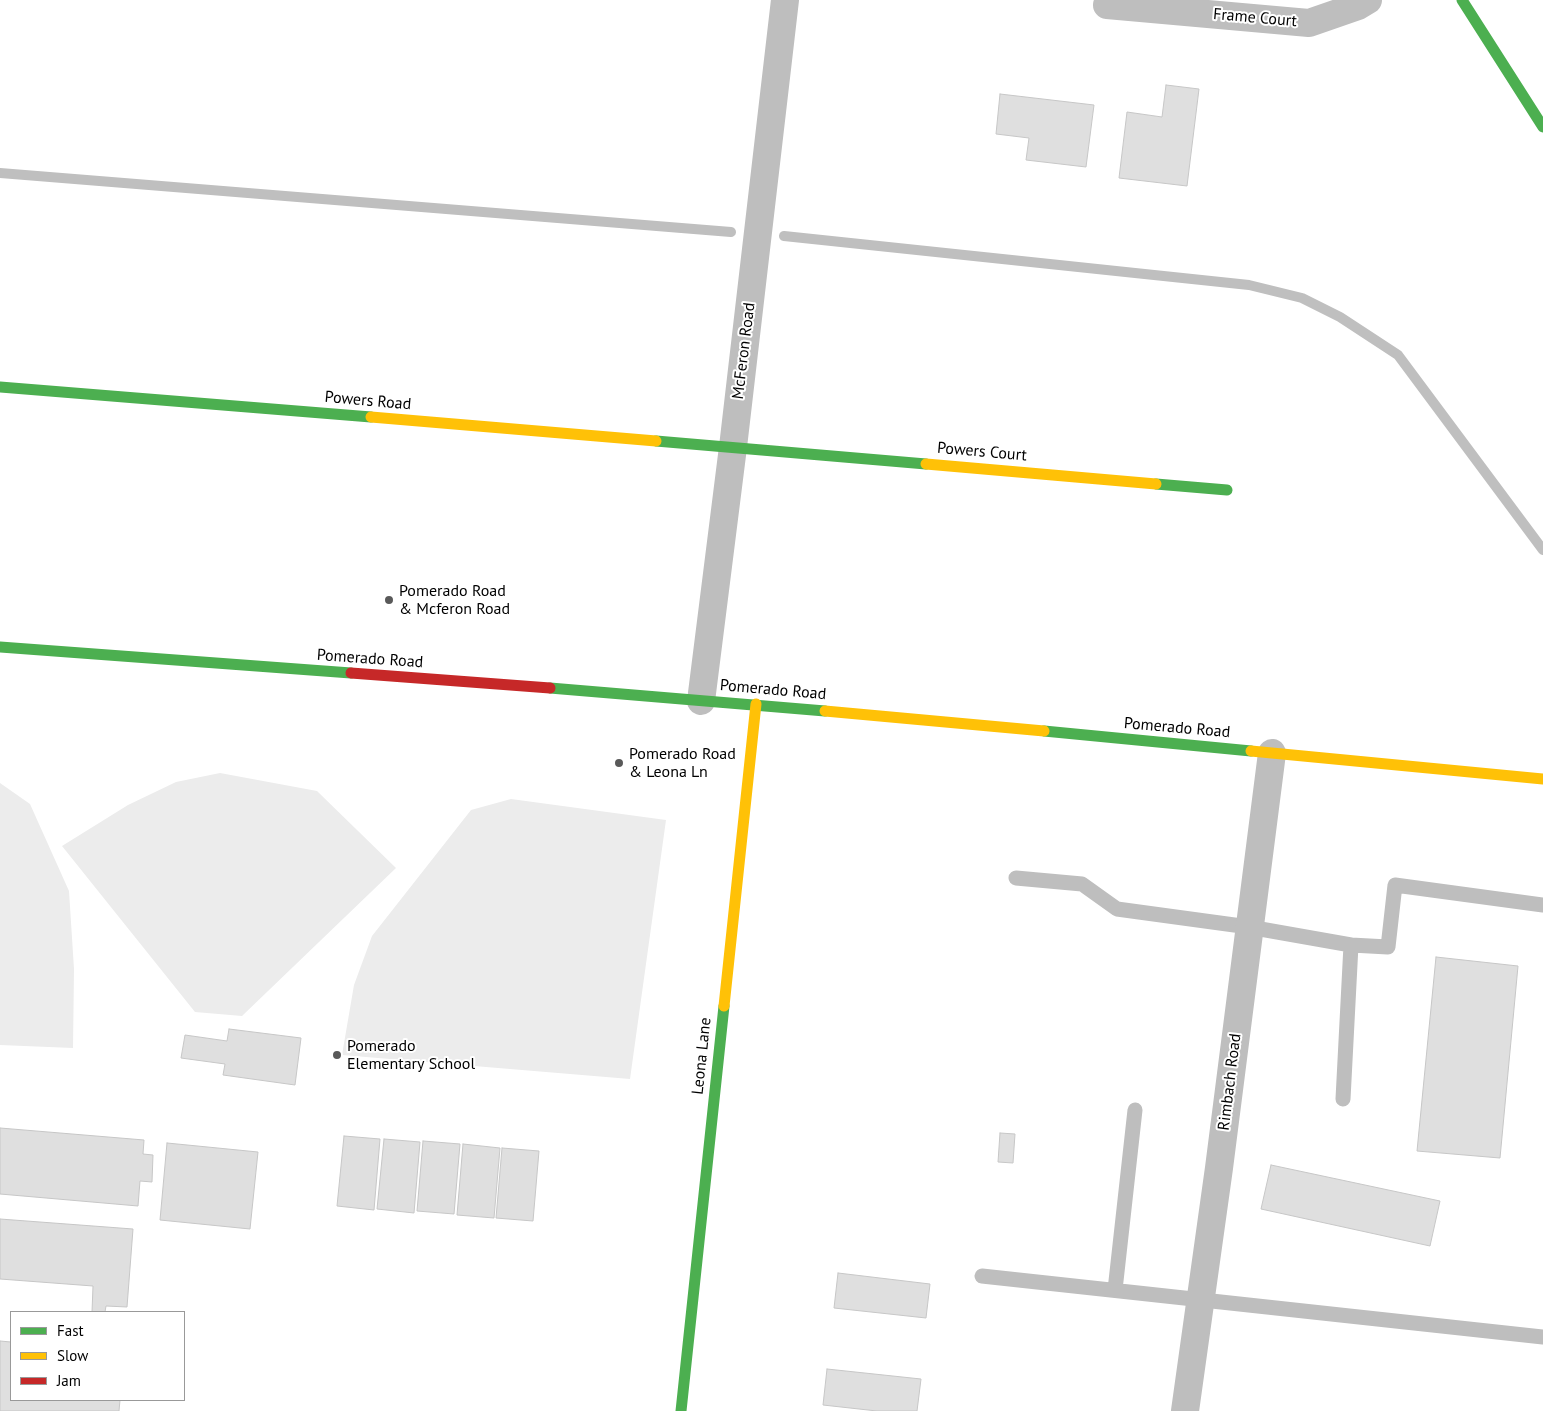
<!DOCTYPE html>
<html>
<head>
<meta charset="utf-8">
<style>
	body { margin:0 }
	#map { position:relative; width:1543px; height:1411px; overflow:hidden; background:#fff; font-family:"PT Sans",sans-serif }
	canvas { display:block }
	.legend { position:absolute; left:10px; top:1311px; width:175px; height:90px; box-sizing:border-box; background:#fff; border:1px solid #999; margin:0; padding:6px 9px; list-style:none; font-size:15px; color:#000 }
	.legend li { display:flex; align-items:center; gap:10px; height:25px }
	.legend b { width:25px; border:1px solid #999 }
</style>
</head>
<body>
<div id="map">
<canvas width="1543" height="1411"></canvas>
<ul class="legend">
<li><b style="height:6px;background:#4caf50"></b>Fast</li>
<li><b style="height:6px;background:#ffc107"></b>Slow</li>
<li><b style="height:6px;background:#c62828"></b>Jam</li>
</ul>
</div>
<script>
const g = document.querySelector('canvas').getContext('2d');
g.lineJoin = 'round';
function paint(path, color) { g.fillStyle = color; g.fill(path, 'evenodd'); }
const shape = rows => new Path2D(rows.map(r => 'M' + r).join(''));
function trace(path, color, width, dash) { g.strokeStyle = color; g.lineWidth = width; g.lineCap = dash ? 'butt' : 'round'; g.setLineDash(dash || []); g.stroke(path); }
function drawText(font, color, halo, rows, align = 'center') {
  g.font = font + ' "PT Sans",sans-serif'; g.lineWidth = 4; g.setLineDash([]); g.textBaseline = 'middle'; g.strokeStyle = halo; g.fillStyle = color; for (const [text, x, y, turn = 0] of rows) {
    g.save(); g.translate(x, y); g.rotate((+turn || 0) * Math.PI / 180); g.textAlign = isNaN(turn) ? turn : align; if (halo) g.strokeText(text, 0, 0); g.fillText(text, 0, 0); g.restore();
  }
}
const green = shape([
	[220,773,317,791,396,868,242,1016,195,1012,62,846,128,805,176,782],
	[0,783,30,804,69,891,74,969,73,1048,0,1045],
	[511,799,666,820,630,1079,342,1055,354,985,372,936,471,810]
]);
const stream = shape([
	[0,173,731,232],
	[784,236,1249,285,1302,298,1340,317,1398,355,1543,550]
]);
const building = shape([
	[1166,85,1199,89,1187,186,1119,178,1127,112,1162,117,1166,85],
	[1000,94,1094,105,1086,167,1026,160,1029,138,996,134,1000,94],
	[1436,957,1518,966,1500,1158,1417,1151,1436,957],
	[229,1029,301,1038,295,1085,223,1075,225,1064,181,1058,185,1035,227,1041,229,1029],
	[0,1128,144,1140,143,1154,153,1155,152,1182,140,1181,138,1206,0,1194,0,1128],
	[1000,1133,1015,1134,1013,1163,998,1162,1000,1133],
	[344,1136,380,1139,374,1210,337,1206,344,1136],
	[384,1139,420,1142,414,1213,377,1209,384,1139],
	[423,1141,460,1144,454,1214,417,1211,423,1141],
	[167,1143,258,1152,250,1229,160,1220,167,1143],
	[463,1144,500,1148,494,1218,457,1215,463,1144],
	[502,1148,539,1151,533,1221,496,1218,502,1148],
	[1271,1165,1440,1201,1430,1246,1261,1209,1271,1165],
	[0,1219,133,1229,127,1307,106,1306,105,1312,92,1312,93,1286,0,1279,0,1219],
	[838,1273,930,1284,926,1318,834,1308,838,1273],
	[0,1341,11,1342,11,1400,120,1400,119,1411,0,1411,0,1341],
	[827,1369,921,1379,917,1411,877,1411,823,1405,827,1369]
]);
const lane = shape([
	[1016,878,1082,884,1117,909,1249,927,1351,945,1343,1099],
	[1351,945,1388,947,1395,885,1543,905],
	[982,1276,1543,1337],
	[1115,1290,1135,1110]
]);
const street = shape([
	[1107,5,1309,23,1358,6,1368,0],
	[701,701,733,447,785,0],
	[1185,1411,1219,1168,1272,753]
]);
const fast = shape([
	[1462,0,1543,127],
	[0,387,371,417],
	[656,441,926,464],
	[1156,484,1227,490],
	[0,647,351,673],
	[550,688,825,711],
	[1044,731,1251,751],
	[681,1411,724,1006]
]);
const slow = shape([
	[371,417,656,441],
	[926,464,1156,484],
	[825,711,1044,731],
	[1251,751,1543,779],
	[724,1006,756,704]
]);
const jam = shape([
	[351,673,550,688]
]);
const markers = [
	[389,600,5,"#595959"],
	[619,763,5,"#595959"],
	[337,1055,5,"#595959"]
];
const streetNames = [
	["Frame Court",1255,18,5],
	["McFeron Road",744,351,-83],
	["Powers Road",368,401,5],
	["Powers Court",982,452,5],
	["Pomerado Road",370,659,4],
	["Pomerado Road",773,690,5],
	["Pomerado Road",1177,728,5],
	["Leona Lane",702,1056,-84],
	["Rimbach Road",1230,1082,-83]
];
const poiNames = [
	["Pomerado Road",399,591],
	["& Mcferon Road",399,609],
	["Pomerado Road",629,754],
	["& Leona Ln",629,772],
	["Pomerado",347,1046],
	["Elementary School",347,1064]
];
paint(green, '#ececec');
trace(stream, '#bfbfbf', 10);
paint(building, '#dfdfdf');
trace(building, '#c7c7c7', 1);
trace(lane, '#bebebe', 15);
trace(street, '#bebebe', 28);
trace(fast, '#4caf50', 11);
trace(slow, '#ffc107', 11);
trace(jam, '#c62828', 11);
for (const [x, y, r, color] of markers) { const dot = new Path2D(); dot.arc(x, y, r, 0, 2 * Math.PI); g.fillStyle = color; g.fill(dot); trace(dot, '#fff', 2); }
drawText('16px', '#000', '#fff', streetNames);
drawText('16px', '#000', '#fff', poiNames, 'left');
</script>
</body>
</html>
